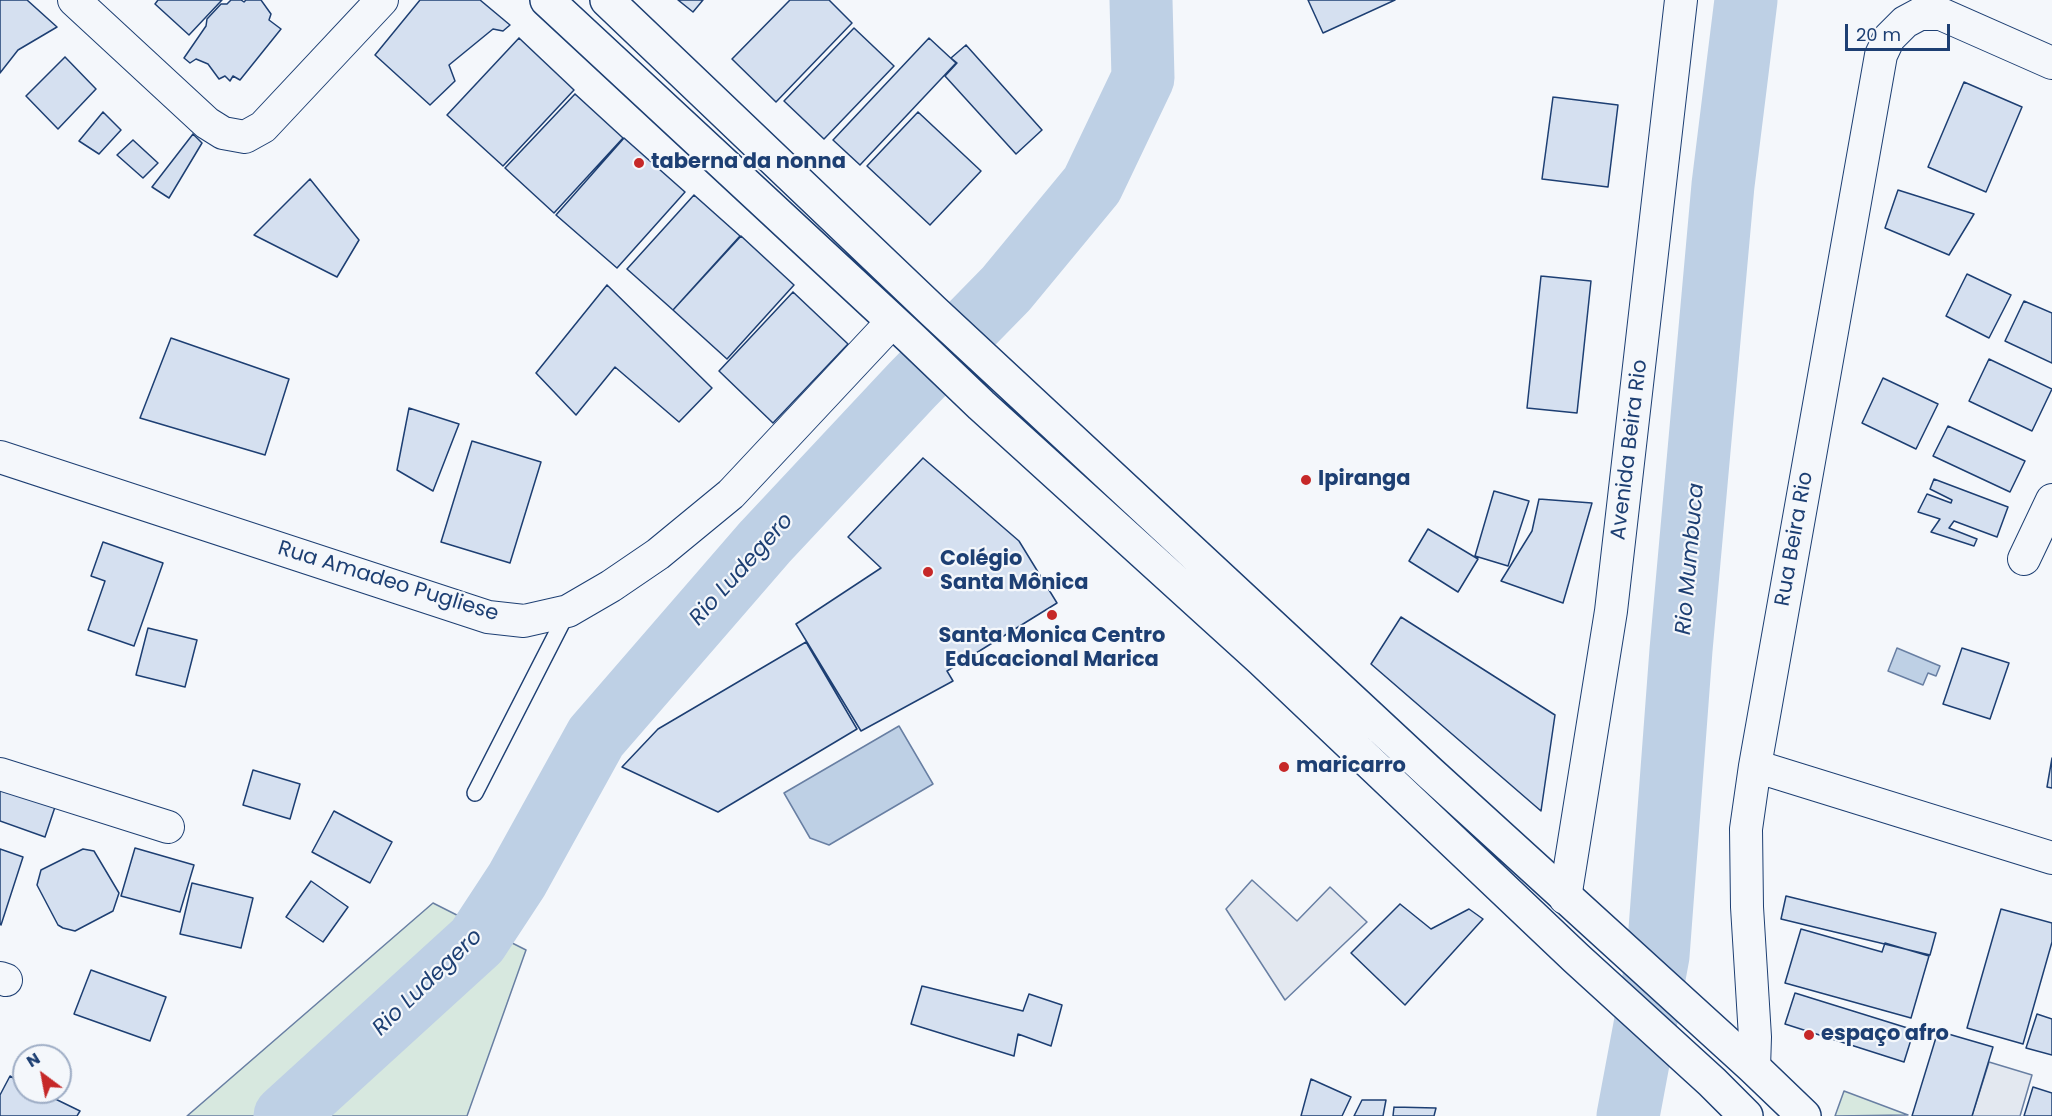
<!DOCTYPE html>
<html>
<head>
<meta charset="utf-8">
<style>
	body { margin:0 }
	#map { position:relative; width:2052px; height:1116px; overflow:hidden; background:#f4f7fb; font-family:Poppins,sans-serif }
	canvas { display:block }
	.north { position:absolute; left:12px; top:1044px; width:60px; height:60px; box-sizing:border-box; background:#f4f7fb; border:2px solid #9eadc5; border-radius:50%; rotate:328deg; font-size:16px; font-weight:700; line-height:24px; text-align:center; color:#1d3f73 }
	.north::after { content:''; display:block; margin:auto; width:21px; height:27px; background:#c62828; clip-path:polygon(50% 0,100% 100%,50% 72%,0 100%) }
	.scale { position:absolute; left:1845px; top:24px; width:105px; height:27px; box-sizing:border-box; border:3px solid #1d3f73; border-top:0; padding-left:8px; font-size:18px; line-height:21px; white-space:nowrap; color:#1d3f73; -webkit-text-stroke:4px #f4f7fb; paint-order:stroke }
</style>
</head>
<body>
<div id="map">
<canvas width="2052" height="1116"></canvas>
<div class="north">N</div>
<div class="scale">20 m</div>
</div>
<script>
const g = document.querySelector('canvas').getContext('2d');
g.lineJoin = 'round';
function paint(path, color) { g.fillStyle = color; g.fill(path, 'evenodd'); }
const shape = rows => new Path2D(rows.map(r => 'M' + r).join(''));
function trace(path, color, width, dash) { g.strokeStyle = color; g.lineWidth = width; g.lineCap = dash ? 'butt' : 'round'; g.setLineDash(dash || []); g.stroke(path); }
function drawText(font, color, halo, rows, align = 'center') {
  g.font = font + ' Poppins,sans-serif'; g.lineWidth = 4.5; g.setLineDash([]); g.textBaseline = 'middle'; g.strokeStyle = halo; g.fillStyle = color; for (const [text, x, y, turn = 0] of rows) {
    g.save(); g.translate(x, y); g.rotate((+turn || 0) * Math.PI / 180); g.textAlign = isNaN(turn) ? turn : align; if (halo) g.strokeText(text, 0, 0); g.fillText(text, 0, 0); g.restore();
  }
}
const green = shape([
	[433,903,526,950,467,1116,187,1116,433,903],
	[1844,1091,1908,1115,1835,1116,1844,1091]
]);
const parking = shape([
	[1252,880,1297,921,1330,887,1367,922,1285,1000,1226,909,1252,880],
	[1989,1062,2032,1075,2020,1116,1972,1116,1989,1062]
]);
const water = shape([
	[1897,648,1940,666,1936,676,1928,673,1923,685,1888,671,1897,648],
	[899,726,933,784,829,845,810,838,784,793,899,726]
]);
const river = shape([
	[285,1116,477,941,517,880,596,737,765,542,912,385,1006,289,1092,185,1143,78,1141,0],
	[1628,1116,1658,956,1681,650,1723,185,1746,0]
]);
const building = shape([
	[0,0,27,0,57,27,18,50,0,73,0,0],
	[158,0,222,0,189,35,155,4,158,0],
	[231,0,241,0,244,2,246,0,261,0,271,14,269,20,281,29,240,80,233,76,230,81,225,76,219,79,208,64,196,59,190,63,184,58,206,26,207,19,221,4,227,4,231,0],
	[420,0,480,0,510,25,503,31,493,29,449,65,455,81,430,105,375,55,420,0],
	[678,0,703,0,693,12,678,0],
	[790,0,829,0,852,23,776,102,732,59,790,0],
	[1308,0,1395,0,1323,33,1308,0],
	[854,28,894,66,824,139,784,101,854,28],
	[519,38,574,90,503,166,447,115,519,38],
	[929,38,956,63,860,165,833,140,929,38],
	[966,45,1042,130,1016,154,945,76,957,63,951,58,966,45],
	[65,57,96,89,58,129,26,96,65,57],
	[1964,82,2022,107,1986,192,1928,167,1964,82],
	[575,94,623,138,554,213,505,168,575,94],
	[1553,97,1618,105,1608,187,1542,179,1553,97],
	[103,112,121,130,99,154,79,141,103,112],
	[918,112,981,171,930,225,867,166,918,112],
	[193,134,202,143,169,198,152,187,193,134],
	[624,138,685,192,617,268,556,215,624,138],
	[133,140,158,163,143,178,117,155,133,140],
	[310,179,359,240,337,277,254,235,310,179],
	[1898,190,1974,214,1949,255,1885,228,1898,190],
	[694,195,740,236,673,310,627,269,694,195],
	[741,236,794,285,727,359,673,310,741,236],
	[1967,274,2011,295,1989,338,1946,316,1967,274],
	[1541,276,1591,281,1577,413,1527,408,1541,276],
	[607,285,712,388,679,422,615,367,576,415,536,373,607,285],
	[793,292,848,344,773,423,719,371,793,292],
	[2024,301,2052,313,2052,363,2005,341,2024,301],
	[171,338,289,379,265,455,140,418,171,338],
	[1989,359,2052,389,2032,431,1969,401,1989,359],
	[1883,378,1938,404,1916,449,1862,423,1883,378],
	[409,408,459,424,433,491,397,470,409,408],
	[1948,426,2025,461,2010,492,1933,456,1948,426],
	[472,441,541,462,510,563,441,542,472,441],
	[923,458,1019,541,1057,603,947,671,953,681,861,731,796,624,881,568,848,537,923,458],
	[1934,479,2008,507,1997,537,1954,521,1949,528,1977,539,1974,546,1931,532,1940,519,1918,512,1927,494,1951,503,1952,500,1930,489,1934,479],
	[1494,491,1529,501,1508,566,1475,556,1494,491],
	[1539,499,1592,503,1563,603,1501,581,1532,531,1539,499],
	[1428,529,1478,559,1458,592,1409,561,1428,529],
	[103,542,163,563,134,646,88,630,105,581,91,576,103,542],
	[1401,617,1555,715,1541,811,1371,664,1401,617],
	[148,628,197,640,185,687,136,675,148,628],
	[806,642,857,729,718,812,622,767,658,729,806,642],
	[1962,648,2009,663,1990,719,1943,704,1962,648],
	[2052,758,2052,788,2047,787,2052,758],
	[253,770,300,784,290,819,243,805,253,770],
	[0,785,56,804,45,837,0,821,0,785],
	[334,811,392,842,370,883,312,852,334,811],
	[135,848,194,865,180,912,121,896,135,848],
	[0,849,23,857,1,925,0,924,0,849],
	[83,849,94,851,119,893,113,911,75,931,63,928,58,925,37,885,41,870,83,849],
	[311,881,348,907,323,942,286,917,311,881],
	[192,883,253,898,241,948,180,934,192,883],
	[1786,896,1936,933,1930,955,1781,919,1786,896],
	[1400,904,1431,929,1469,909,1483,919,1405,1005,1351,953,1400,904],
	[2001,909,2052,923,2052,942,2023,1044,1967,1028,2001,909],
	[1801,929,1882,952,1885,943,1929,956,1911,1018,1785,983,1801,929],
	[91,970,166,997,150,1041,74,1014,91,970],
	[922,986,1023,1011,1029,994,1062,1005,1051,1046,1018,1034,1014,1056,911,1024,922,986],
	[1795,993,1914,1030,1904,1062,1785,1024,1795,993],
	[2037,1014,2052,1019,2052,1055,2026,1048,2037,1014],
	[1938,1031,1993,1047,1972,1116,1912,1116,1938,1031],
	[10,1076,24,1084,24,1092,41,1092,80,1111,77,1116,0,1116,0,1095,10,1076],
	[1311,1079,1351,1097,1342,1116,1301,1116,1311,1079],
	[2033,1087,2052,1093,2052,1116,2024,1116,2033,1087],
	[1362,1100,1386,1100,1383,1116,1354,1116,1362,1100],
	[1394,1107,1436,1108,1434,1116,1393,1116,1394,1107]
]);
const service = shape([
	[475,793,568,611]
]);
const minor = shape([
	[74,0,207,123,223,133,245,137,263,127,382,0],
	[0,457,488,617,524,621,568,611,611,586,658,554,731,494,892,322],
	[2024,559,2052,500],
	[1755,766,2052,858],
	[0,774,168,827],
	[1565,898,1611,611,1681,0],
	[0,978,6,980],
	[1754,1068,1755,1037,1747,907,1746,829,1755,766,1881,55,1889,38,1905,22,1920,14,1941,14,2052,63]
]);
const secondary = shape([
	[547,0,910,337,981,405,1262,660,1576,958,1712,1082,1746,1116],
	[607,0,933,311,1430,773,1754,1068,1804,1116]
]);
const markers = [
	[639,163,6,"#c62828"],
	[1306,480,6,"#c62828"],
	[928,572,6,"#c62828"],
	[1052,615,6,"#c62828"],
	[1284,767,6,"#c62828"],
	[1809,1035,6,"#c62828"]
];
const poiNames = [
	["taberna da nonna",651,163],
	["Ipiranga",1318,480],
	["Colégio",940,560],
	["Santa Mônica",940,584],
	["Santa Monica Centro",1052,637,"center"],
	["Educacional Marica",1052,661,"center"],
	["maricarro",1296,767],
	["espaço afro",1821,1035]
];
const streetNames = [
	["Avenida Beira Rio",1630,450,-83],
	["Rua Beira Rio",1795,539,-80],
	["Rua Amadeo Pugliese",388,582,17]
];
const waterNames = [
	["Rio Mumbuca",1691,559,-85],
	["Rio Ludegero",742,570,-48],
	["Rio Ludegero",428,983,-44]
];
paint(green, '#d7e8df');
trace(green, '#687fa3', 1.5);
paint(parking, '#e3e8f0');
trace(parking, '#687fa3', 1.5);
paint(water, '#bed0e5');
trace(water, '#687fa3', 1.5);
trace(river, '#bed0e5', 63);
paint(building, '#d5e0f0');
trace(building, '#1d3f73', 1.5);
trace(service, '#1d3f73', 18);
trace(minor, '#1d3f73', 34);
trace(secondary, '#1d3f73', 36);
trace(service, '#f4f7fb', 15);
trace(minor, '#f4f7fb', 32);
trace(secondary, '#f4f7fb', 33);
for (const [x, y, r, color] of markers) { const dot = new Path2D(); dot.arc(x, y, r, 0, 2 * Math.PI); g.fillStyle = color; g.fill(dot); trace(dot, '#f4f7fb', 2); }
drawText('bold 21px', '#1d3f73', '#f4f7fb', poiNames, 'left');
drawText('21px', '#1d3f73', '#f4f7fb', streetNames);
drawText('italic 22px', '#1d3f73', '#f4f7fb', waterNames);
</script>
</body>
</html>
